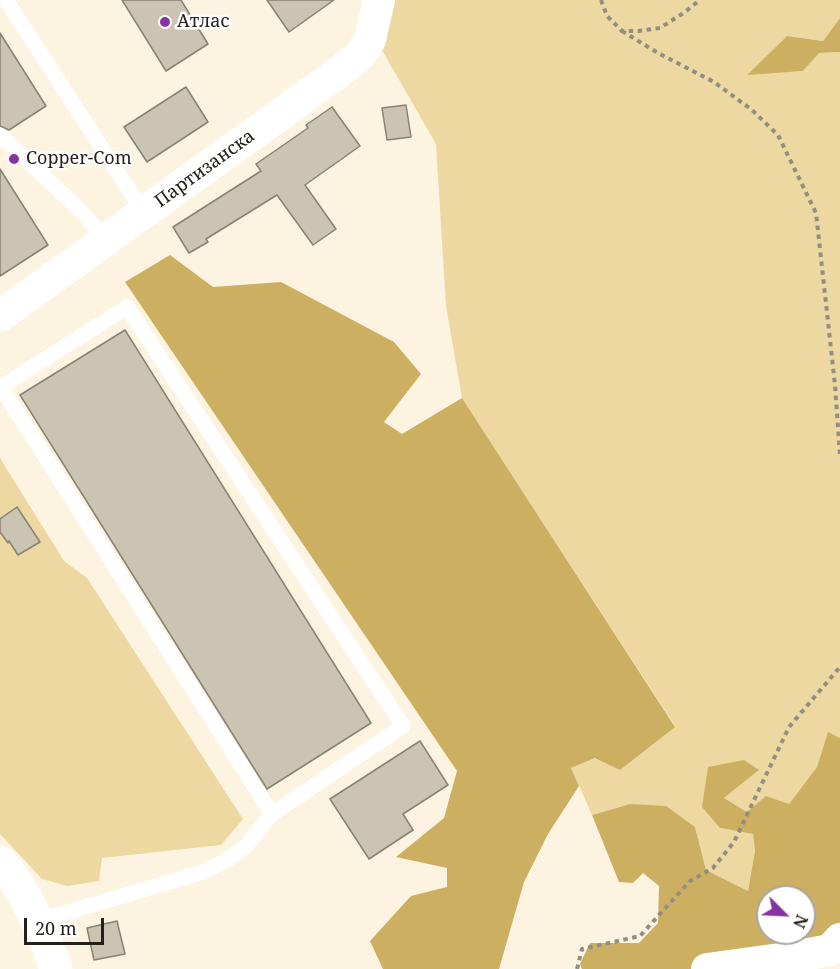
<!DOCTYPE html>
<html>
<head>
<meta charset="utf-8">
<style>
	body { margin:0 }
	#map { position:relative; width:840px; height:969px; overflow:hidden; background:#fcf4e1; font-family:"Noto Serif",serif }
	canvas { display:block }
	.north { position:absolute; left:756px; top:885px; width:60px; height:60px; box-sizing:border-box; background:#fff; border:2px solid #a7a6a3; border-radius:50%; rotate:114deg; font-size:16px; font-weight:700; line-height:24px; text-align:center; color:#24211a }
	.north::after { content:''; display:block; margin:auto; width:21px; height:27px; background:#8833a1; clip-path:polygon(50% 0,100% 100%,50% 72%,0 100%) }
	.scale { position:absolute; left:24px; top:918px; width:80px; height:27px; box-sizing:border-box; border:3px solid #24211a; border-top:0; padding-left:8px; font-size:18px; line-height:21px; white-space:nowrap; color:#24211a; -webkit-text-stroke:4px #fff; paint-order:stroke }
</style>
</head>
<body>
<div id="map">
<canvas width="840" height="969"></canvas>
<div class="north">N</div>
<div class="scale">20 m</div>
</div>
<script>
const g = document.querySelector('canvas').getContext('2d');
g.lineJoin = 'round';
function paint(path, color) { g.fillStyle = color; g.fill(path, 'evenodd'); }
const shape = rows => new Path2D(rows.map(r => 'M' + r).join(''));
function trace(path, color, width, dash) { g.strokeStyle = color; g.lineWidth = width; g.lineCap = dash ? 'butt' : 'round'; g.setLineDash(dash || []); g.stroke(path); }
function drawText(font, color, halo, rows, align = 'center') {
  g.font = font + ' "Noto Serif",serif'; g.lineWidth = 5; g.setLineDash([]); g.textBaseline = 'middle'; g.strokeStyle = halo; g.fillStyle = color; for (const [text, x, y, turn = 0] of rows) {
    g.save(); g.translate(x, y); g.rotate((+turn || 0) * Math.PI / 180); g.textAlign = isNaN(turn) ? turn : align; if (halo) g.strokeText(text, 0, 0); g.fillText(text, 0, 0); g.restore();
  }
}
const green = shape([
	[388,0,840,0,840,18,823,41,787,36,748,74,803,71,819,53,840,52,840,738,828,733,817,767,789,804,747,812,724,798,758,771,708,767,720,828,753,834,755,851,748,891,706,870,695,827,630,804,592,815,571,768,675,726,462,398,446,306,436,144,379,45],
	[0,458,64,561,87,578,243,819,221,845,102,858,99,881,67,886,42,879,0,834]
]);
const forest = shape([
	[840,18,840,52,819,53,803,71,747,75,787,36,823,41],
	[170,255,213,287,281,282,394,342,421,374,384,422,402,434,462,398,675,727,620,770,595,758,571,768,579,786,548,834,524,882,499,969,383,969,370,941,411,896,447,887,447,868,396,857,444,818,457,771,125,282],
	[828,732,840,738,840,927,810,969,582,969,580,964,590,943,639,943,658,923,659,886,643,873,633,883,619,882,592,815,630,804,666,806,695,827,706,870,748,891,755,851,753,834,720,828,702,807,708,767,744,760,759,770,724,798,747,812,766,796,789,804,817,767],
	[768,897,804,897,804,933,768,933]
]);
const building = shape([
	[122,0,181,0,208,44,166,71,122,0],
	[267,0,334,0,289,32,267,0],
	[0,33,46,106,9,130,0,126,0,33],
	[186,87,208,122,147,162,124,127,186,87],
	[406,105,411,137,387,140,382,108,406,105],
	[332,107,360,146,305,185,336,229,313,245,277,195,206,239,208,242,189,253,173,227,261,171,256,164,308,128,306,125,332,107],
	[0,169,48,245,0,276,0,169],
	[125,330,371,723,267,789,20,395,125,330],
	[17,507,40,542,18,555,9,541,8,543,0,532,0,519,17,507],
	[420,741,448,785,403,814,413,830,369,859,330,799,420,741],
	[117,921,125,954,94,960,87,928,117,921]
]);
const path = shape([
	[601,0,607,16,622,31,638,31,660,28,685,12,700,0],
	[622,31,658,53,714,82,752,110,778,135,816,213,835,385,840,456],
	[577,969,582,949,640,936,690,881,713,868,734,842,789,727,840,667]
]);
const service = shape([
	[6,0,144,213],
	[0,135,79,209,106,240],
	[38,921,203,872,227,860,245,847,272,814,403,726,127,307,1,387,272,814]
]);
const minor = shape([
	[0,316,342,70,359,56,370,40,379,0],
	[707,969,787,958,830,950,840,939]
]);
const tertiary = shape([
	[0,862,12,876,26,898,46,941,56,969]
]);
const markers = [
	[165,22,6,"#8833a1"],
	[14,159,6,"#8833a1"]
];
const poiNames = [
	["Атлас",177,22],
	["Copper-Com",26,159]
];
const streetNames = [
	["Партизанска",205,169,-36]
];
paint(green, '#eed8a1');
paint(forest, '#ccaf61');
paint(building, '#cbc4b2');
trace(building, '#888271', 1.5);
trace(path, '#938e81', 4, [4.5, 4.5]);
trace(service, '#fff', 15);
trace(minor, '#fff', 32);
trace(tertiary, '#fff', 33);
for (const [x, y, r, color] of markers) { const dot = new Path2D(); dot.arc(x, y, r, 0, 2 * Math.PI); g.fillStyle = color; g.fill(dot); trace(dot, '#fff', 2); }
drawText('18px', '#24211a', '#fff', poiNames, 'left');
drawText('18px', '#24211a', '#fff', streetNames);
</script>
</body>
</html>
